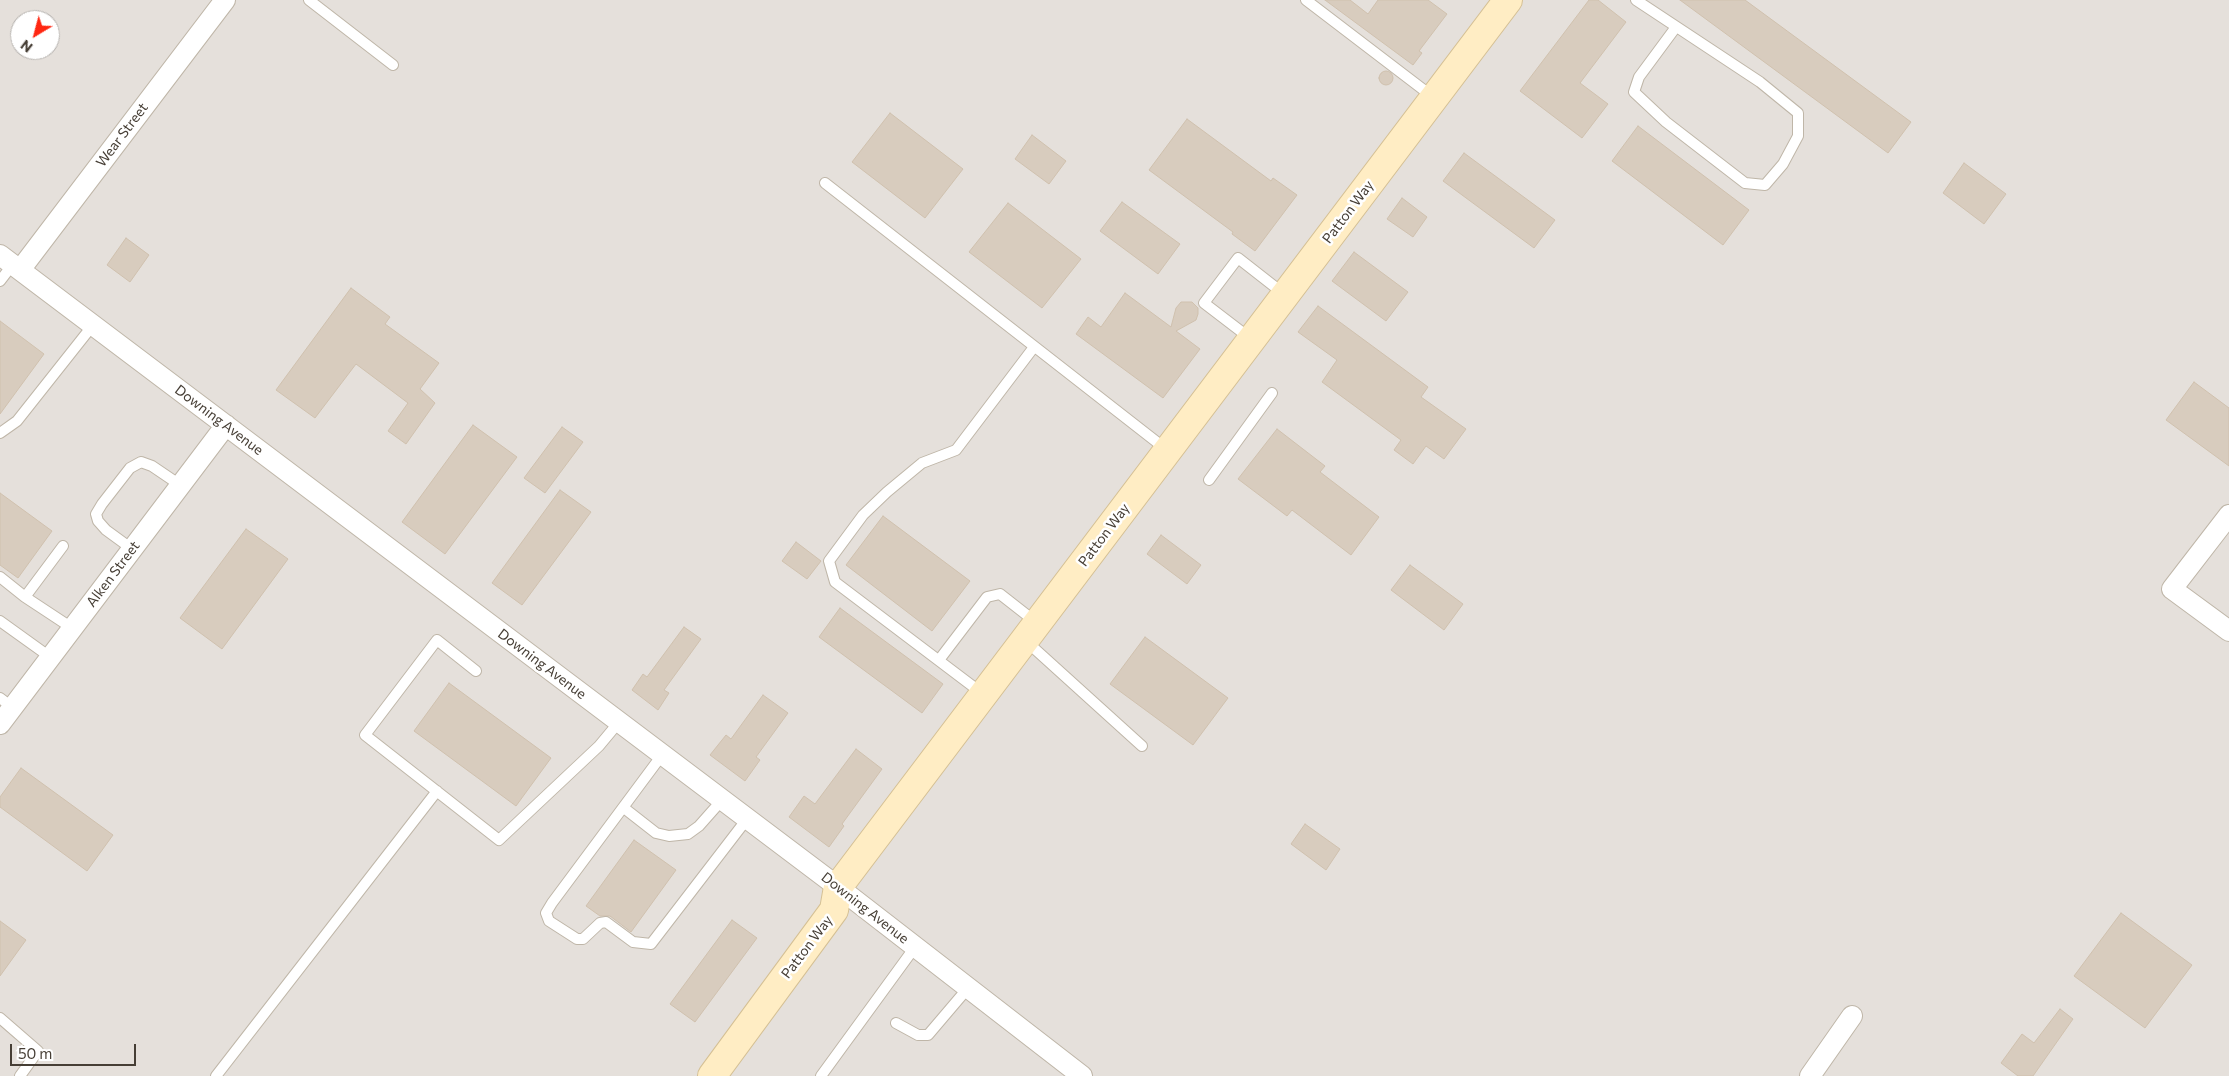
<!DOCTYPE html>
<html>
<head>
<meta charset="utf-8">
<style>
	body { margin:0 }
	#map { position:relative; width:2229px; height:1076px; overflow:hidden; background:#f3eee6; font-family:Commissioner,sans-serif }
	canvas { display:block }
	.north { position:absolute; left:10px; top:10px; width:50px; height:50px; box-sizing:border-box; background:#fff; border:1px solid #b5b2ae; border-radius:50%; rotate:217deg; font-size:14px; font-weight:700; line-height:20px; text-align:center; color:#463e35 }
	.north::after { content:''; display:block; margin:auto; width:18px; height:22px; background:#ff2711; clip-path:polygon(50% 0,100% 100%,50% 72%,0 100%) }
	.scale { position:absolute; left:10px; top:1044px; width:126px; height:22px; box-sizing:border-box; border:2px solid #463e35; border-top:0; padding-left:6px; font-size:15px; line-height:18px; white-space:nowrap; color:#463e35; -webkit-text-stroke:4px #fff; paint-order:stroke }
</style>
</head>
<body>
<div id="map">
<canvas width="2229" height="1076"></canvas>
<div class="north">N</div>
<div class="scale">50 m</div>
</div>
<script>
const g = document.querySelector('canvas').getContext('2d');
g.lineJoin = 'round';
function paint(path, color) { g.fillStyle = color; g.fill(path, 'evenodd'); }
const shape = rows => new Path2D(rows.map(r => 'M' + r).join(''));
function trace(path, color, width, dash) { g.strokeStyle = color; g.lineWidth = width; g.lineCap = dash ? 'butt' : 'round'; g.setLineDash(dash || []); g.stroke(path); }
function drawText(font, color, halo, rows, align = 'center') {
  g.font = font + ' Commissioner,sans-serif'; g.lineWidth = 5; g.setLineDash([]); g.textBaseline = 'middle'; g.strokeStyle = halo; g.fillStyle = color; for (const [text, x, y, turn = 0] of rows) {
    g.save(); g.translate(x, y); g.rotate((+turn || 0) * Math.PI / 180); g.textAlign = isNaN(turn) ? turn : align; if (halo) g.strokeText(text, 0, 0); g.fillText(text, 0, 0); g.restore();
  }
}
const industrial = shape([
	[0,0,2229,0,2229,1076,0,1076],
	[20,20,50,20,50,50,20,50]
]);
const building = shape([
	[1325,0,1350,0,1368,14,1378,0,1428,0,1447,14,1419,51,1422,53,1413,65,1325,0],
	[1589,0,1598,0,1626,22,1580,83,1608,104,1582,138,1520,91,1589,0],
	[1680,0,1745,0,1911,122,1888,153,1680,0],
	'1379 78a7 7 0 1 1 14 0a7 7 0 1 1-14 0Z',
	[890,113,963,169,925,218,852,162,890,113],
	[1187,119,1271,181,1273,178,1297,195,1255,251,1232,234,1233,232,1149,170,1187,119],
	[1638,126,1749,210,1723,245,1612,161,1638,126],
	[1032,135,1066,161,1049,184,1015,159,1032,135],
	[1464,153,1555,220,1534,248,1443,181,1464,153],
	[1964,163,2006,194,1984,224,1943,193,1964,163],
	[1402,198,1427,217,1413,237,1387,219,1402,198],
	[1122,202,1180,244,1158,274,1100,231,1122,202],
	[1008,203,1081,259,1042,308,969,252,1008,203],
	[126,238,149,255,130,282,107,265,126,238],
	[1354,252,1408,292,1386,321,1332,281,1354,252],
	[351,288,390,317,385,324,439,363,420,389,435,403,406,444,388,431,408,403,356,364,315,418,276,390,351,288],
	[1125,293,1171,327,1176,308,1181,302,1192,302,1198,308,1198,314,1196,320,1176,331,1200,349,1163,398,1076,334,1088,317,1101,327,1125,293],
	[1318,306,1428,387,1421,397,1466,429,1444,459,1426,446,1413,464,1394,450,1401,440,1322,382,1337,360,1298,332,1318,306],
	[0,321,44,354,0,414,0,321],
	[2194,382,2229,408,2229,466,2166,420,2194,382],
	[473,425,517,457,445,554,402,522,473,425],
	[562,427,583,442,545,493,524,478,562,427],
	[1277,429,1325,466,1320,472,1379,517,1351,555,1292,510,1287,516,1238,479,1277,429],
	[560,490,591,512,522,605,492,583,560,490],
	[0,493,52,531,18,578,0,565,0,493],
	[883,516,970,581,932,631,846,565,883,516],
	[246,529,288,559,222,649,180,618,246,529],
	[1161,535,1201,565,1187,584,1147,554,1161,535],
	[796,542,821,561,807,579,782,561,796,542],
	[1410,565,1463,604,1444,630,1391,590,1410,565],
	[840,608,943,684,922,713,819,637,840,608],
	[684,627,701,639,664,690,669,693,658,710,632,690,643,674,647,677,684,627],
	[1145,637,1228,698,1193,745,1110,684,1145,637],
	[449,683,551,758,516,806,414,731,449,683],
	[763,695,788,713,756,757,760,760,745,781,710,755,726,735,731,739,763,695],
	[856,749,882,769,842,824,844,826,829,847,789,817,804,796,815,804,856,749],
	[21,768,113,835,87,871,0,807,0,797,21,768],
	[1305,824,1340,849,1326,870,1291,844,1305,824],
	[634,840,676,870,631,932,610,916,600,916,586,906,634,840],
	[2121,913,2192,965,2145,1028,2074,976,2121,913],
	[732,920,757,938,695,1022,670,1004,732,920],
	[0,921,26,940,0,976,0,921],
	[2060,1009,2073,1019,2033,1076,2018,1076,2001,1063,2022,1034,2034,1043,2060,1009]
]);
const lane = shape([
	[309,0,393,65],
	[1306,0,1433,97],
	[1636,0,1760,82,1798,113,1798,136,1783,164,1765,185,1745,183,1666,122,1634,92,1639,77,1676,27],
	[825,183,1167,450],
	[0,281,13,264],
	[1251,339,1204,303,1238,258,1284,294],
	[0,433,17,421,93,325],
	[1209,480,1272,393],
	[132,549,106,530,98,521,96,514,102,504,130,468,141,462,152,466,180,485],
	[0,577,25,597,72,628],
	[25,597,63,546],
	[0,621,50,657],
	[1026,641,1142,746],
	[939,660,987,597,1000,594,1037,623],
	[476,671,437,640,365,735,499,840,599,746,619,722],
	[983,694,835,582,829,561,863,515,887,492,922,463,956,450,1034,347],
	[0,698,12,707],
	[662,755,552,903,546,913,549,921,577,939,583,939,600,923,606,922,633,942,651,944,747,819],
	[624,808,656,833,669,836,688,834,699,826,722,800],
	[0,1018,38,1051,20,1076],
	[896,1023,918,1035,928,1035,968,988],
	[216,1076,437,791],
	[821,1076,915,947]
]);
const street = shape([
	[0,255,838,887,1082,1076],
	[20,270,225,0],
	[2229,515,2172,589,2229,631],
	[0,724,226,425],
	[1810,1076,1852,1016]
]);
const secondary = shape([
	[712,1076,834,910,838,887,1508,0]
]);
const streetNames = [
	["Wear Street",122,135,-53],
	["Patton Way",1348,212,-53],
	["Downing Avenue",219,420,37],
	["Patton Way",1104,535,-53],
	["Alken Street",113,574,-53],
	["Downing Avenue",542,664,37],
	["Downing Avenue",865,908,38],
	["Patton Way",807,947,-53]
];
paint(industrial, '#e5e0db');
paint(building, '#d8ccbe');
trace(building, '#d0c1ae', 1);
trace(lane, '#bfb6a8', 12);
trace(street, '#bfb6a8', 22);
trace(secondary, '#d5c094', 30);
trace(lane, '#fff', 10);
trace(street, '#fff', 20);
trace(secondary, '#ffedc4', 28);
drawText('14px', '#463e35', '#fff', streetNames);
</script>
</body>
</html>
